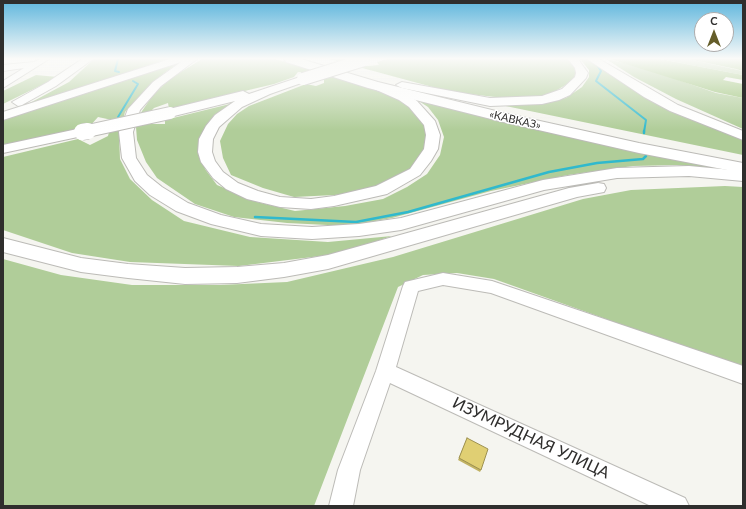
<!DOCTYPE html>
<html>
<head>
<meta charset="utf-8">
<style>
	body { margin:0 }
	#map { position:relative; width:746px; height:509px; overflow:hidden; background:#f5f5f0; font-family:Lato,sans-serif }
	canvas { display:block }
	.frame { position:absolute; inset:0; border:4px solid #2f2e2d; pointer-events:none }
	.north { position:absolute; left:694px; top:12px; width:40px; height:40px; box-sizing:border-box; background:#fff; border:1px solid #acabab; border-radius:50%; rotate:0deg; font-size:11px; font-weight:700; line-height:16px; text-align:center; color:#2f2e2d }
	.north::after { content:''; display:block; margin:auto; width:14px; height:18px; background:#645d2a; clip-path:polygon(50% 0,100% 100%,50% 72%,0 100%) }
</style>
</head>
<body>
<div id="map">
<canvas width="746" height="509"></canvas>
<div class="frame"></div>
<div class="north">С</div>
</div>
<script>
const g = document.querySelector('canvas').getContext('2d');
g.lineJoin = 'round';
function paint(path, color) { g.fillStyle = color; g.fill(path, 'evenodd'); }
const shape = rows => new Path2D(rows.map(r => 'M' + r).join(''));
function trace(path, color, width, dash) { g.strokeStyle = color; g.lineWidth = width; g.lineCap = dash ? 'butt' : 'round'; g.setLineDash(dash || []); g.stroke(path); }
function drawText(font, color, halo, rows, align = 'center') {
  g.font = font + ' Lato,sans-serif'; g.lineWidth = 3; g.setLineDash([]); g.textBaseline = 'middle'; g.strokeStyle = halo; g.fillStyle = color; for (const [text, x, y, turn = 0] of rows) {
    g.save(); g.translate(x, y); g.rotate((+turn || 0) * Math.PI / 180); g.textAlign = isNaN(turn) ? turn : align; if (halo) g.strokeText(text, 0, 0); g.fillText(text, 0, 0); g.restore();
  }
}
const green = shape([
	[94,59,168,59,28,104,69,82],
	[202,59,276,59,392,95,408,104,425,119,427,151,414,169,388,183,355,194,294,197,263,188,231,175,223,158,220,141,228,124,237,114,249,106,306,84,316,86,324,83,324,80,309,73,298,72,294,77,274,84,169,109,168,103,154,108,149,113,148,124,165,124,165,120,238,102,199,147,205,169,217,185,257,202,295,211,345,206,383,199,407,187,427,174,440,155,444,137,438,120,428,107,414,98,735,170,677,165,633,166,568,175,491,191,392,218,348,226,287,223,234,217,195,204,157,178,146,162,137,140,136,127,140,114,153,95,171,78],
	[329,59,351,59,367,66,379,65,377,62,387,59,567,59,573,64,576,73,572,81,554,92,538,97,513,99,451,92],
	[580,59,589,59,642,93,743,138,743,155,491,103,538,102,566,98,582,87,589,77,589,70],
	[606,59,638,66,716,93,743,98,743,129,676,99,634,77],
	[660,59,688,59,743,71,743,75],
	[182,60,155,80,125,112,119,135,120,159,130,179,152,200,184,221,250,237,328,242,392,236,337,254,239,266,130,262,72,253,3,230,3,157,78,139,90,145,108,136,112,120,98,117,90,126,3,145,3,119],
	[36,75,58,77,3,104,3,91],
	[725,186,743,187,743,368,494,279,457,273,423,275,398,287,314,506,3,506,3,259,61,275,132,285,220,285,287,282,393,257,583,199,631,190]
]);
const forest = shape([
	[610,59,660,59,743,75,743,80,726,77,723,80,743,84,743,98,715,92],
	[688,59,743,59,743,71,736,69]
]);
const streamFar1 = shape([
	[118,59,115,71,119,72],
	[597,65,601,71,596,81,646,120,644,132],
	[118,117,138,84,133,81]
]);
const stream = shape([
	[644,133,644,131],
	[255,217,356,222,408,212,549,172,597,163,643,159,646,156]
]);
const minor = shape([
	[40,59,49,59,3,88,3,81,24,68,3,71,3,65,34,62,40,59],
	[443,273,492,281,743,366,743,384,491,293,443,285,418,291,396,367,685,498,689,506,651,506,390,383,360,470,353,506,329,506,338,470,376,371,403,286,405,282,443,273]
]);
const major = shape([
	[82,59,93,59,56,86,22,105,18,106,12,102,48,82,82,59],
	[170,59,197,59,161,86,140,110,133,132,136,158,147,175,162,187,188,203,221,215,261,224,312,227,359,224,401,218,543,180,617,168,689,166,743,171,743,181,689,176,617,178,544,190,401,230,359,236,312,239,261,236,211,224,176,211,150,195,135,181,122,158,119,132,128,109,153,82,181,62,3,120,3,112,170,59],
	[568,59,578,59,588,73,586,78,570,95,559,100,542,104,490,106,402,88,396,85,402,82,490,98,542,96,562,89,575,77,576,73,575,68,568,59],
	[587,59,599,59,678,105,743,131,743,140,670,111,644,97,587,59],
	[303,76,309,79,307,81,270,94,242,107,219,127,213,139,212,152,215,161,223,172,238,183,258,191,280,197,311,199,334,196,376,186,410,169,424,149,426,135,424,125,409,107,399,100,372,88,370,86,372,84,376,82,407,94,417,101,435,121,440,135,438,149,431,161,420,175,387,194,334,206,311,209,280,207,247,199,226,189,213,178,201,162,198,152,199,139,206,126,215,115,235,101,170,117,164,113,165,110,243,91,249,94,303,76],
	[82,128,87,129,89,132,87,135,3,153,3,145,82,128],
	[598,183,604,184,606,188,604,192,577,197,328,269,284,277,237,283,185,284,128,278,81,272,3,252,3,238,81,258,128,264,185,268,237,267,284,263,328,255,569,188,598,183]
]);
const highway = shape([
	[284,59,301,59,378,82,504,113,639,143,743,163,743,173,639,153,499,121,368,88,286,62,284,59]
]);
const majorBridgeFar1 = shape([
	[303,79,364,60],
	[83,132,170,113]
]);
const majorBridge = shape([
	[82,132,88,131]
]);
const wall = shape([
	[467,438,481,470,480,472,458,460]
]);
const building = shape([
	[467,438,488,449,481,470,459,458,467,438]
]);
const farStreetnames = [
	["«КАВКАЗ»",515,120,13]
];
const nearStreetnames = [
	["ИЗУМРУДНАЯ УЛИЦА",531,438,25]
];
paint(green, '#b0cd99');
paint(forest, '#98c173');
trace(streamFar1, '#30b9cd', 2);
trace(stream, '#30b9cd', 2.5);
trace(minor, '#bcbbb7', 2);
trace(major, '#bcbbb7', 2);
trace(highway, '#bcbbb7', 2);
paint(minor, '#fff');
paint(major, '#fff');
paint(highway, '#fff');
trace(majorBridgeFar1, '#bcbbb7', 14, []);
trace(majorBridge, '#bcbbb7', 17, []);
trace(majorBridgeFar1, '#fff', 12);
trace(majorBridge, '#fff', 16);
paint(wall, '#c1b263');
paint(building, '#e0cf73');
trace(building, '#9d9150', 1);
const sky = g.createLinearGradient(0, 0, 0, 130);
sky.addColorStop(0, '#5eb6dd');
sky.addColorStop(0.45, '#fafaf8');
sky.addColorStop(1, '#fafaf800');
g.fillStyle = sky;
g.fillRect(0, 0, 746, 130);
drawText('11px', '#2f2e2d', '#fff', farStreetnames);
drawText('16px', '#2f2e2d', '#fff', nearStreetnames);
</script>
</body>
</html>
